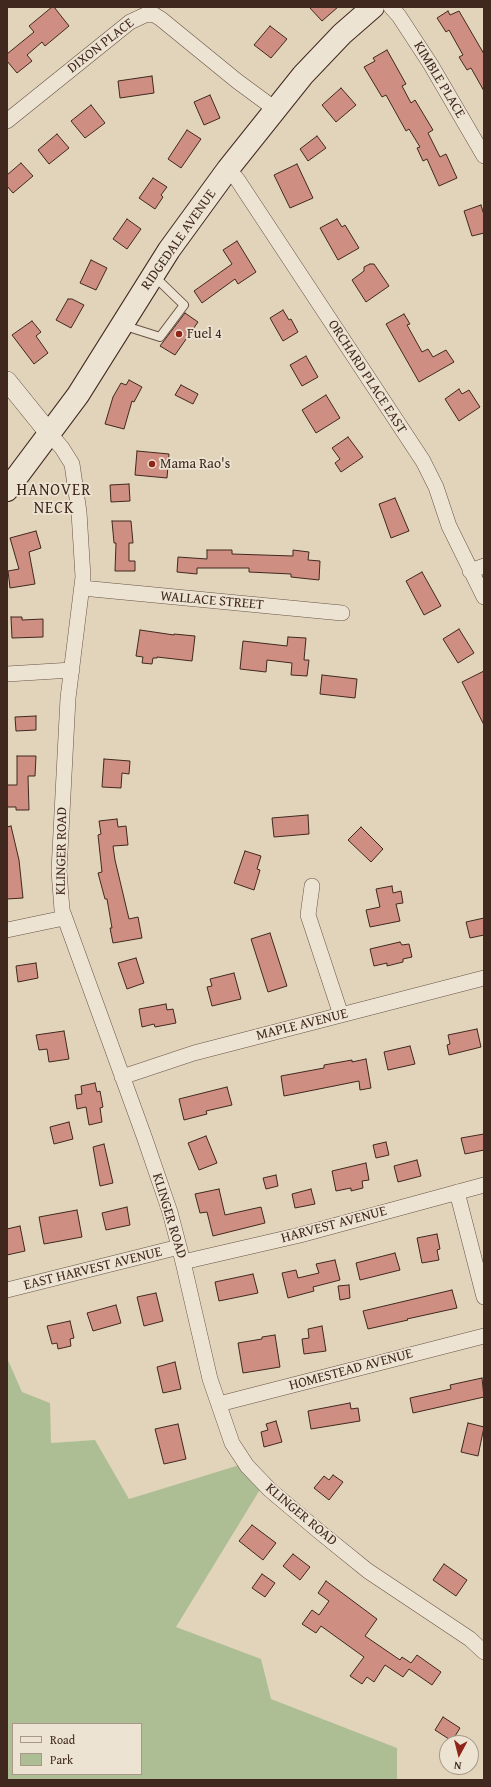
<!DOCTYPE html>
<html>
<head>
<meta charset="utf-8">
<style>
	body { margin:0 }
	#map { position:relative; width:491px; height:1787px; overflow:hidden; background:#e1d4ba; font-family:"Gentium Book Plus",serif }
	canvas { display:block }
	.frame { position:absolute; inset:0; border:8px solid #41281f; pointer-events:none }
	.legend { position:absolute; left:12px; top:1723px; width:130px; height:52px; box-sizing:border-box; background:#ece3d2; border:1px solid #a8988a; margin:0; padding:5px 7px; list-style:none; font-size:12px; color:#41281f }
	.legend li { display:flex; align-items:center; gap:8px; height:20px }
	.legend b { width:20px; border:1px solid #a8988a }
	.north { position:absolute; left:439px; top:1735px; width:40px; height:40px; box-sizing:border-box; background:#ece3d2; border:1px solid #a8988a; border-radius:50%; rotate:187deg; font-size:11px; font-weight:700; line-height:16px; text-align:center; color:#41281f }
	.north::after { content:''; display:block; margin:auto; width:14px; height:18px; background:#8f2418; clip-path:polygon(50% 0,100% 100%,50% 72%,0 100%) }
</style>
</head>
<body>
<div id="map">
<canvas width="491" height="1787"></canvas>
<div class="frame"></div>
<ul class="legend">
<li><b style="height:5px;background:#ece3d2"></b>Road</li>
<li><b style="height:11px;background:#aebe94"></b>Park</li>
</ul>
<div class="north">N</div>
</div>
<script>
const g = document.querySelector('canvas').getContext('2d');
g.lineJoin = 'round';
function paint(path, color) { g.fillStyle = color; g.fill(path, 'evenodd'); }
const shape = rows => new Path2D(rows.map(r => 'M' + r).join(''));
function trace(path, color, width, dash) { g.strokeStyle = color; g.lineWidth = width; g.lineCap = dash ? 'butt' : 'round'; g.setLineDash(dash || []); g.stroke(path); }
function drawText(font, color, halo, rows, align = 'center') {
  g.font = font + ' "Gentium Book Plus",serif'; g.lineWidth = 3.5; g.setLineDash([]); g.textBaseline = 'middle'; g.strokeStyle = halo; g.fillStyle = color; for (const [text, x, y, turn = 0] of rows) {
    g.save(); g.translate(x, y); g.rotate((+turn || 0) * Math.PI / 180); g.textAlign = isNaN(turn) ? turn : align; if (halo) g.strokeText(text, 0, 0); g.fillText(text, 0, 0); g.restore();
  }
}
const green = shape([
	[7,1358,22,1392,50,1403,51,1443,95,1440,129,1499,246,1463,264,1483,176,1627,261,1659,271,1699,397,1748,397,1780,7,1780],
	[13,1724,141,1724,141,1774,13,1774]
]);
const building = shape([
	[52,7,54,7,69,26,45,46,42,42,27,55,32,61,17,73,7,61,7,54,34,32,29,26,52,7],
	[309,7,338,7,322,21,309,7],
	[448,11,450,15,459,11,484,54,484,91,471,68,467,70,459,57,463,55,449,30,446,32,437,18,448,11],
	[270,26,287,39,271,58,254,45,270,26],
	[387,50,406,84,402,86,411,103,415,100,433,130,428,133,440,157,446,154,457,178,439,186,427,159,423,161,417,148,420,147,409,129,406,131,386,95,382,97,364,67,375,61,373,58,387,50],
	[152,76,154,93,120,98,118,81,152,76],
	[341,88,356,105,336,122,322,105,341,88],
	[210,95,220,118,204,125,194,102,210,95],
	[91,105,105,123,85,138,71,121,91,105],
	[187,130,201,139,181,168,168,159,187,130],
	[57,134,69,148,49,164,38,150,57,134],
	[317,136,326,148,308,161,300,149,317,136],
	[21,163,33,176,13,193,7,186,7,175,21,163],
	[297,164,313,198,290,208,274,175,297,164],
	[153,178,167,187,161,195,163,197,155,209,139,198,153,178],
	[481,205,484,215,484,233,472,236,464,211,481,205],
	[127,219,141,229,127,249,113,239,127,219],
	[337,219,342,227,345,225,359,248,338,260,320,228,337,219],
	[237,241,256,272,238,284,235,279,202,303,194,291,232,264,223,250,237,241],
	[91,260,107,268,96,290,80,283,91,260],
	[370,264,374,264,389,286,366,302,352,280,364,271,364,267,370,264],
	[68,299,72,299,84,305,71,328,56,320,68,299],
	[283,310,289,320,291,319,298,332,283,341,270,318,283,310],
	[185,313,198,322,175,355,160,346,185,313],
	[404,314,410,324,407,325,422,352,428,349,433,357,446,350,454,362,419,382,386,324,404,314],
	[32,321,41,332,36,336,48,353,34,364,12,335,32,321],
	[306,356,318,377,302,386,290,365,306,356],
	[129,380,142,387,134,402,132,401,124,429,105,424,113,397,121,383,126,385,129,380],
	[181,385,198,394,193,404,175,395,181,385],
	[459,389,462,394,469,390,480,407,459,421,445,399,459,389],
	[326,395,340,418,316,433,302,410,326,395],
	[348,437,363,457,341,472,335,463,340,459,332,448,348,437],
	[137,451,169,454,167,478,135,475,137,451],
	[129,484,130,501,111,502,110,485,129,484],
	[395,498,409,531,391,538,379,504,395,498],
	[112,521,131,521,133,543,129,543,129,561,135,561,135,571,115,571,116,543,114,543,112,521],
	[36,531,41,548,29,552,35,584,10,588,8,571,19,569,10,538,36,531],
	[207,550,232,550,232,554,293,556,293,550,309,552,308,560,320,561,319,580,291,577,291,574,249,572,249,568,197,568,197,574,177,572,178,557,207,559,207,550],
	[422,572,441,606,424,615,406,581,422,572],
	[11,617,22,617,22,620,43,619,43,637,12,638,11,617],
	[459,629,474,653,458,663,443,639,459,629],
	[140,630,174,635,174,634,195,636,192,661,157,657,157,658,153,658,152,664,142,663,143,657,136,656,140,630],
	[288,637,306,638,304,660,309,660,307,676,291,675,292,663,267,660,266,672,240,669,243,641,287,646,288,637],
	[484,671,484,725,462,682,484,671],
	[322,675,357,679,355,698,320,694,322,675],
	[36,716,36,730,16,731,15,717,36,716],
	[17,756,36,756,35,776,28,776,29,810,16,810,16,807,7,807,7,785,17,785,17,756],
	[104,759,130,761,129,774,122,773,121,788,102,787,104,759],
	[308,815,309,834,274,837,272,818,308,815],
	[117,819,118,827,126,826,128,845,113,846,115,860,129,919,138,917,142,938,113,943,110,928,112,928,107,899,105,899,98,873,102,872,98,835,101,834,99,821,117,819],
	[11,826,19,860,23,898,7,899,7,827,11,826],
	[361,827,383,849,371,862,348,840,361,827],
	[245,851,261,856,257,869,260,870,254,890,234,883,245,851],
	[392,886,393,893,401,891,403,903,396,904,400,921,370,927,366,910,380,907,376,889,392,886],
	[484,918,484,935,470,938,466,922,484,918],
	[270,933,287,986,268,992,251,939,270,933],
	[400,942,402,945,409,944,412,957,403,959,403,962,387,966,387,963,374,966,370,949,400,942],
	[136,958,144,983,127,989,118,963,136,958],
	[36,963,38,978,18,982,16,966,36,963],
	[234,973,241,999,212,1006,207,987,212,986,210,979,234,973],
	[166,1004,167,1010,173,1009,176,1023,155,1027,154,1024,142,1027,139,1009,166,1004],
	[477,1029,481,1047,449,1055,447,1045,450,1044,448,1035,477,1029],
	[64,1031,69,1059,49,1062,47,1049,39,1050,36,1035,64,1031],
	[410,1046,415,1064,388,1070,384,1052,410,1046],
	[366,1059,371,1088,360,1090,359,1081,284,1096,281,1076,324,1068,324,1065,352,1060,352,1062,366,1059],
	[95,1083,97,1092,100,1091,103,1107,100,1108,102,1122,89,1125,86,1107,77,1109,75,1095,82,1094,81,1086,95,1083],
	[227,1087,232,1105,206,1111,207,1114,184,1120,179,1099,227,1087],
	[69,1122,73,1139,54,1144,50,1127,69,1122],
	[484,1134,484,1150,465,1154,461,1138,484,1134],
	[206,1136,217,1163,199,1170,188,1143,206,1136],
	[386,1142,389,1155,376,1158,373,1145,386,1142],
	[104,1144,113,1183,100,1186,93,1147,104,1144],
	[417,1160,421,1176,398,1182,394,1166,417,1160],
	[366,1163,369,1180,362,1181,363,1188,351,1191,351,1188,336,1191,332,1171,366,1163],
	[276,1175,278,1186,266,1189,263,1178,276,1175],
	[219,1189,225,1215,261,1207,265,1223,213,1236,207,1212,200,1213,195,1194,219,1189],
	[311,1189,315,1204,295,1208,292,1194,311,1189],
	[127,1207,130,1225,106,1230,102,1213,127,1207],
	[77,1210,82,1237,44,1244,39,1217,77,1210],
	[20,1226,25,1251,7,1255,7,1229,20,1226],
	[437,1234,440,1249,437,1250,439,1260,422,1263,417,1238,437,1234],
	[395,1253,400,1270,360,1280,356,1263,395,1253],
	[335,1260,340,1280,313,1287,314,1291,288,1298,282,1273,296,1270,298,1278,319,1273,316,1264,335,1260],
	[253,1274,258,1293,219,1301,215,1282,253,1274],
	[349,1285,350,1298,340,1300,338,1286,349,1285],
	[452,1290,457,1308,407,1319,408,1320,368,1329,363,1311,452,1290],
	[156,1293,163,1321,144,1326,137,1297,156,1293],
	[116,1305,121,1323,93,1331,87,1313,116,1305],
	[70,1321,74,1338,70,1339,71,1346,58,1349,57,1343,52,1344,47,1326,70,1321],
	[322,1326,326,1351,304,1354,302,1339,309,1338,308,1329,322,1326],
	[275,1335,280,1367,243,1373,238,1343,262,1339,262,1337,275,1335],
	[175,1362,181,1389,163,1393,157,1367,175,1362],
	[482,1378,484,1397,413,1413,410,1398,451,1389,450,1385,482,1378],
	[350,1403,351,1409,358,1408,360,1421,311,1429,308,1411,350,1403],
	[276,1421,282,1442,264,1447,261,1432,268,1430,266,1424,276,1421],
	[468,1423,484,1427,478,1456,461,1452,468,1423],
	[178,1424,186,1459,164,1464,155,1429,178,1424],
	[333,1475,343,1482,329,1500,314,1488,324,1476,329,1480,333,1475],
	[252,1525,276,1543,263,1560,239,1541,252,1525],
	[293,1554,310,1567,300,1580,283,1566,293,1554],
	[444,1564,467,1580,456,1596,433,1580,444,1564],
	[262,1574,275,1583,265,1597,252,1588,262,1574],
	[326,1581,377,1619,365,1636,400,1660,402,1657,411,1663,417,1655,441,1672,432,1685,409,1669,403,1677,385,1665,374,1682,367,1677,362,1684,350,1676,364,1657,321,1626,316,1633,302,1624,312,1610,319,1615,329,1601,318,1593,326,1581],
	[443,1717,460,1728,452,1741,435,1730,443,1717]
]);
const service = shape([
	[122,325,160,337,184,305,154,276]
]);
const minor = shape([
	[391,7,399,16,431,65,484,156],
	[7,121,130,22,145,15,153,14,161,19,237,81,275,109],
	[228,169,237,179,423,461,436,487,449,526,484,597],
	[49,433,62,448,72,464,79,512,83,577,68,698,59,871,62,910,145,1139,170,1212,183,1262,210,1379,232,1443,247,1466,270,1490,321,1533,368,1571,470,1639,484,1652],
	[470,571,484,566],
	[82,588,342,613],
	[7,674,72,670],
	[312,886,308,915,341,1015],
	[7,930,64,918],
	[122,1077,194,1053,484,978],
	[457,1192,484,1297],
	[183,1262,300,1235,484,1185],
	[7,1290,179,1247],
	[219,1404,484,1336]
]);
const tertiary = shape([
	[7,381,49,433]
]);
const secondary = shape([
	[7,490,78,395,169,250,228,169,303,75,342,34,373,7]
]);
const markers = [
	[179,334,4,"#8f2418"],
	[152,464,4,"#8f2418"]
];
const streetNames = [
	["DIXON PLACE",101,46,-38],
	["KIMBLE PLACE",439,80,59],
	["RIDGEDALE AVENUE",179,240,-55],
	["ORCHARD PLACE EAST",367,377,57],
	["WALLACE STREET",212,601,5],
	["KLINGER ROAD",62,851,-89],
	["MAPLE AVENUE",302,1025,-14],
	["KLINGER ROAD",169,1216,73],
	["HARVEST AVENUE",334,1225,-15],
	["EAST HARVEST AVENUE",93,1269,-14],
	["HOMESTEAD AVENUE",351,1370,-15],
	["KLINGER ROAD",301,1515,40]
];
const poiNames = [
	["Fuel 4",187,334],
	["Mama Rao's",160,464]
];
const quarterNames = [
	["HANOVER",54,491],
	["NECK",54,509]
];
paint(green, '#aebe94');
paint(building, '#ce8e82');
trace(building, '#41281f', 1);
trace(service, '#695346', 10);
trace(minor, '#695346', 16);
trace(tertiary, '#695346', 20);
trace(secondary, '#41281f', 24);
trace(service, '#ece3d2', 8);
trace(minor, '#ece3d2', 15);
trace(tertiary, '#ece3d2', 19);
trace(secondary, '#ece3d2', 22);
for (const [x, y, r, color] of markers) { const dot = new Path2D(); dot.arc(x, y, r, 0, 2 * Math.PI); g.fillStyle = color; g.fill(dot); trace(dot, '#ece3d2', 1.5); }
drawText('14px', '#41281f', '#ece3d2', streetNames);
drawText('14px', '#41281f', '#ece3d2', poiNames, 'left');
g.letterSpacing = '1px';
drawText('16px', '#41281f', '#ece3d2', quarterNames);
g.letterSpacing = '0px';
</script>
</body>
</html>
